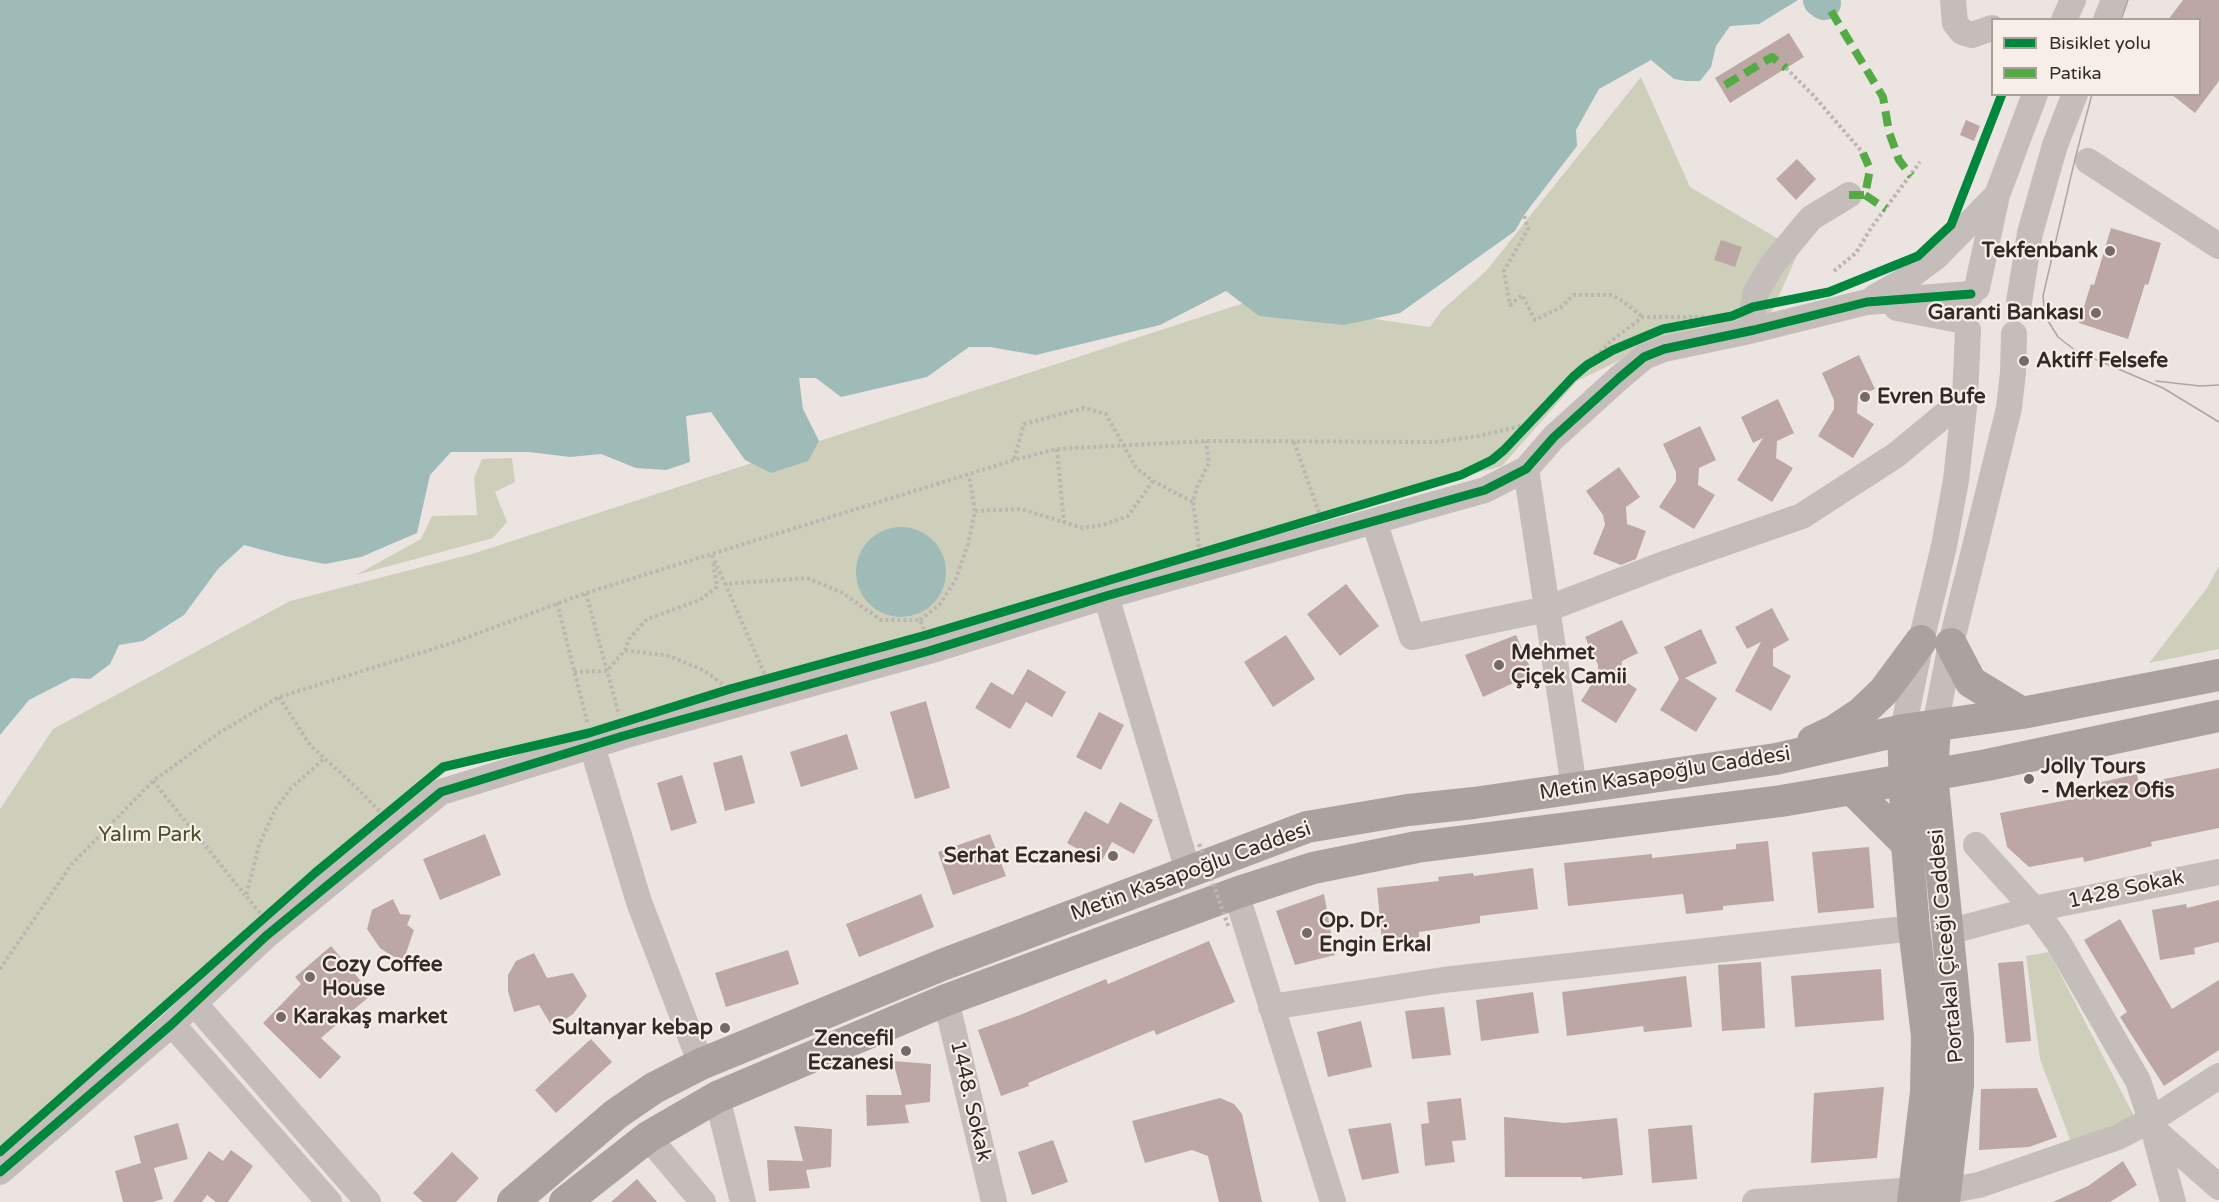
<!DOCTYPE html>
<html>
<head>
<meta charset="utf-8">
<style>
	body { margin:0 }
	#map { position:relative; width:2219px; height:1202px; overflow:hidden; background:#ebe4e0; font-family:"Varela Round",sans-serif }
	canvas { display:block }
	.legend { position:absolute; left:1991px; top:18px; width:210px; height:78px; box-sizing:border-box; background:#f8eee8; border:2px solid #aaa09b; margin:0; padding:8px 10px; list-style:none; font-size:18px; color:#342a28 }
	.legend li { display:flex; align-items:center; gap:12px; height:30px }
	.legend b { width:30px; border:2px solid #aaa09b }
</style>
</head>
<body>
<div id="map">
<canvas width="2219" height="1202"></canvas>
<ul class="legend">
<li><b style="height:8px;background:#00873e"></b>Bisiklet yolu</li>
<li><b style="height:8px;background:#54ab44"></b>Patika</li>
</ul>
</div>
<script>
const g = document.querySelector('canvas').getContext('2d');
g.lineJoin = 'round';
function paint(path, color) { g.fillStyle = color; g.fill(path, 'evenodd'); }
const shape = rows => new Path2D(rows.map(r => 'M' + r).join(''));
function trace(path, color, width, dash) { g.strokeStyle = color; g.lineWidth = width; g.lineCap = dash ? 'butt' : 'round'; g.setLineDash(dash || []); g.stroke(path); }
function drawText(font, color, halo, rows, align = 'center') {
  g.font = font + ' "Varela Round",sans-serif'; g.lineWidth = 4.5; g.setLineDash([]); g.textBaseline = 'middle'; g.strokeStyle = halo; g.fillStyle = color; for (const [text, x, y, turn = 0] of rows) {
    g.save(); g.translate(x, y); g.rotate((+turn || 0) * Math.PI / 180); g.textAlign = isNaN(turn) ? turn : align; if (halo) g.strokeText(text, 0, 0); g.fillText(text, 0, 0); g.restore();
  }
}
const green = shape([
	[1641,77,1690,187,1799,251,1768,320,1701,327,1666,338,1577,381,1502,466,1361,504,447,771,314,877,0,1156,0,809,53,729,290,601,472,554,1250,301,1430,327,1442,310,1486,271],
	[512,458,515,482,495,492,507,522,493,538,356,575,421,539,432,516,477,515,474,478,482,459],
	[2219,566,2219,649,2149,663,2207,588],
	[2049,952,2134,1116,2071,1142,2040,1059,2026,956]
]);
const water = shape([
	[0,0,1798,0,1759,24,1730,26,1716,46,1711,67,1700,81,1686,81,1674,79,1651,60,1599,89,1576,130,1577,146,1524,215,1515,231,1400,313,1344,325,1259,316,1226,291,1160,325,1036,355,990,347,969,347,927,377,841,397,816,378,799,378,803,409,819,441,808,461,771,473,745,460,711,412,686,416,690,462,666,470,636,468,601,454,570,457,529,452,451,452,430,475,417,533,361,557,325,564,285,556,244,545,218,569,184,615,143,641,119,645,110,664,90,679,72,678,29,700,0,735],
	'856 572a45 45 0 1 1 90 0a45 45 0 1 1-90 0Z'
]);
const river = shape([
	[1820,0,1824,3]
]);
const building = shape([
	[2183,0,2219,0,2219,81,2195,113,2171,94,2199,94,2199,20,2168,20],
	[1789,33,1804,57,1730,103,1715,78],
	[1966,120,1980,126,1974,141,1960,135],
	[1797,159,1816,179,1796,200,1776,179],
	[2111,228,2161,243,2148,285,2145,284,2128,339,2079,323,2091,284,2094,285],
	[1721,240,1742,247,1735,267,1714,260],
	[1859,355,1875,389,1858,396,1857,413,1874,424,1853,458,1818,436,1834,409,1834,400,1822,373],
	[1778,399,1794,433,1777,441,1776,458,1793,468,1772,502,1737,480,1763,438,1753,443,1741,417],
	[1700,426,1716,460,1699,468,1698,485,1715,495,1694,529,1659,507,1676,481,1676,472,1663,444],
	[1619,467,1640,497,1626,507,1627,524,1646,531,1636,559,1621,565,1593,554,1605,525,1603,515,1586,491],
	[1346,584,1379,626,1340,656,1307,614],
	[1772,608,1789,640,1773,649,1773,666,1791,676,1771,711,1735,691,1761,642,1747,649,1735,627],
	[1622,620,1638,653,1622,661,1620,678,1637,689,1616,723,1581,701,1598,674,1598,665,1585,637],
	[1701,629,1717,663,1685,678,1717,698,1696,732,1660,710,1679,679,1664,647],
	[1286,635,1315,679,1273,707,1244,662],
	[1516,635,1533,674,1483,697,1465,655],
	[1028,669,1066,692,1052,717,1026,702,1010,729,975,708,991,682,1013,695],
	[926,701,950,788,915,799,890,712],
	[1099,712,1124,725,1101,770,1076,757],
	[847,734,858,769,801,787,790,752],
	[742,755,755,803,725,811,713,763],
	[2219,768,2219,828,2151,842,2152,846,2084,862,2083,857,2029,867,2007,847,2000,813,2073,799,2071,789,2137,774,2139,784],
	[682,775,697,823,671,831,657,783],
	[1120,802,1153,820,1134,854,1112,842,1101,862,1067,843,1085,811,1108,824],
	[485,834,501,875,440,900,423,859],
	[990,834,1006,876,953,895,938,852],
	[1768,841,1774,901,1723,906,1723,910,1686,914,1683,894,1568,906,1564,863,1652,854,1652,858,1736,849,1736,844],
	[1869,847,1874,908,1818,913,1812,852],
	[1533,868,1538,909,1480,916,1480,923,1419,932,1419,937,1382,941,1377,888,1439,881,1438,877,1473,873,1474,876],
	[921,894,934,927,859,957,846,924],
	[1324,894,1335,955,1295,965,1276,911],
	[393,899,400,914,411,915,407,925,414,930,404,959,392,956,380,948,367,929,372,910],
	[2219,900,2219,942,2194,948,2195,954,2160,960,2152,910,2186,904,2187,908],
	[2120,919,2172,1009,2219,980,2219,1050,2164,1086,2120,1017,2127,1012,2084,940],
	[1209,941,1235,1002,1156,1035,1154,1030,1028,1083,1029,1086,1001,1096,978,1030,1020,1015,1106,979,1108,984],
	[331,946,372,994,321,1038,341,1057,320,1079,263,1023,301,984,295,977],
	[788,950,799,984,726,1007,715,973],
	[534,953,547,978,573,973,587,996,573,1014,553,1028,539,1005,514,1012,508,991,508,975,516,961],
	[2023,961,2031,1041,2006,1043,1998,963],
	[1761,962,1765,1028,1722,1031,1718,965],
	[1881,969,1884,1020,1795,1027,1791,976],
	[1686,976,1692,1027,1644,1032,1643,1026,1567,1036,1562,992],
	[1533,992,1539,1033,1481,1041,1476,1000],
	[1444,1007,1451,1055,1412,1059,1405,1011],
	[1361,1021,1372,1067,1328,1077,1317,1032],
	[591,1039,612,1062,556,1113,535,1090],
	[893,1061,931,1064,930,1102,905,1105,909,1123,867,1126,866,1095,902,1095],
	[1884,1087,1877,1158,1811,1163,1814,1093],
	[2037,1088,2057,1137,2029,1147,1979,1150,1981,1089],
	[1220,1098,1234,1104,1242,1114,1262,1202,1219,1202,1208,1156,1192,1150,1145,1163,1132,1121],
	[1461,1098,1466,1140,1452,1141,1455,1162,1425,1166,1421,1124,1429,1123,1427,1102],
	[1504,1117,1564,1123,1617,1118,1623,1175,1582,1179,1582,1177,1505,1177],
	[178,1123,188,1159,154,1168,163,1199,153,1202,123,1202,115,1171,141,1163,134,1136],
	[1391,1123,1399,1173,1362,1180,1348,1129],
	[1692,1125,1697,1179,1652,1183,1648,1129],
	[794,1126,832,1129,831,1167,806,1170,810,1188,769,1191,767,1160,803,1161],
	[1053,1140,1068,1182,1032,1195,1018,1152],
	[231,1150,253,1166,228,1202,216,1202,207,1195,202,1202,173,1202,209,1151,223,1161],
	[452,1152,479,1178,456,1202,423,1202,413,1193],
	[2123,1161,2137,1185,2110,1202,2053,1202,2088,1186],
	[637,1179,657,1202,611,1202]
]);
const path = shape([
	[1786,68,1814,96,1863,153],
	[1520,212,1524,215,1528,229,1504,271,1510,305,1522,295,1535,320,1561,307,1574,295,1611,295,1621,300,1643,317],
	[1834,271,1856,253,1871,228,1920,162],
	[1587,365,1612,340,1643,317,1704,317],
	[1294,442,1320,515],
	[1057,449,1064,523],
	[1014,459,1024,424,1084,408,1106,414,1136,468,1153,481,1193,502],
	[975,511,1021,509,1083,528,1103,525,1128,516,1153,481],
	[1199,547,1193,502,1197,487,1209,463,1206,441],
	[712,555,725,584,807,578,841,592,881,620,920,620,925,632],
	[725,583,765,675],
	[586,593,619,715],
	[557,603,588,725],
	[920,620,939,605,955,581,968,544,975,511,969,475],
	[625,650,669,656,703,670,724,685],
	[574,672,607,671,625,650,629,639,647,619,700,600,717,587,713,562],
	[279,697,310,745,357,788,383,815],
	[153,781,245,895],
	[260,913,246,896,259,845,276,808,291,788,325,758],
	[0,969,71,865,153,781,219,733,279,697,452,643,586,593,1014,460,1057,449,1206,441,1435,442,1479,436,1529,424]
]);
const minor = shape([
	[1953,0,1955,23,1962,32,1972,35,1992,28],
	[2064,20,2073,0],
	[2106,20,2114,0],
	[2088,161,2219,246],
	[1977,288,1997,195,2035,94],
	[1875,297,1905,280,1937,256,1996,196],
	[2019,302,2030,233,2055,145,2075,94],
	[1897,308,1964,321],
	[1754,330,1753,307,1756,292,1772,265,1811,218,1849,195],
	[1526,469,1574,787],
	[1374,521,1412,637,1547,609,1667,563,1802,516,1896,455,1965,398],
	[1106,596,1188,871],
	[1935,726,1951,644,2009,408,2013,373,2014,334],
	[1903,730,1921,641,1944,546,1956,480,1965,398,1968,330],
	[592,746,639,902,701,1064],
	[1976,845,2034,909,2058,942,2138,1081,2151,1120,2173,1202],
	[1236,893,1333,1202],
	[1948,932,2034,909,2219,872],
	[946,1000,994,1202],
	[194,1003,368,1202],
	[1271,1007,1443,980,1914,928],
	[172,1024,329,1202],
	[717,1097,743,1202],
	[2154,1130,2219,1187],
	[648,1137,703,1202],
	[0,1172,172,1024,266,936,441,792,623,736,929,651,1106,596,1485,490,1526,469,1554,437,1619,378,1644,357,1664,349,1754,330,1867,302,1971,294],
	[1946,1191,1979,1185,2118,1137,2151,1120,2219,1076],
	[1755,1202,1914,1190]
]);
const major = shape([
	[1951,644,1971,682,2022,713],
	[1935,726,1932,774,1958,1037,1958,1085,1944,1202],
	[1903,730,1907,844,1914,928,1927,1036,1926,1092,1913,1202],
	[1813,741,1834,731,1861,713,1884,691,1921,641],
	[1852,789,1907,844],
	[513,1202,616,1114,654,1088,701,1064,942,965,1307,827,1408,810,1474,803,1776,759,1903,730,2022,713,2219,675],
	[565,1202,648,1137,717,1097,946,1000,1236,893,1313,868,1417,847,1781,801,1852,789,1987,765,2219,716]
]);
const tram = shape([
	[2121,20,2128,0],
	[2092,94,2075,159,2046,283,2043,296,2045,316,2058,337,2076,351,2163,388,2219,422],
	[2156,381,2200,386,2219,385]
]);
const pathBridge = shape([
	[1199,844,1229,928]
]);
const quiet = shape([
	[1831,11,1883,97,1889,132,1899,160,1911,176],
	[1725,85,1772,57,1786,68],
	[1849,195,1865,195,1870,169,1863,153],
	[1865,195,1886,209]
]);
const cycleway = shape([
	[0,1152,315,873,443,767,589,733,730,689,926,635,1461,475,1492,460,1504,450,1573,377,1587,365,1613,350,1663,329,1732,316,1753,307,1829,292,1918,256,1951,225,2002,94],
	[0,1172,172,1024,266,936,441,792,623,736,929,651,1106,596,1485,490,1526,469,1554,437,1619,378,1644,357,1664,349,1754,330,1867,302,1971,294]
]);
const markers = [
	[2110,251,6,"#746b68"],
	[2096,313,6,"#746b68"],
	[2024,361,6,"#746b68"],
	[1865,397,6,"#746b68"],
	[1499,665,6,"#746b68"],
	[2029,779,6,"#746b68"],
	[1113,856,6,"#746b68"],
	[1307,933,6,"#746b68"],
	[310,977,6,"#746b68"],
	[281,1017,6,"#746b68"],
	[725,1028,6,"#746b68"],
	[906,1051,6,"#746b68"]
];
const poiNames = [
	["Tekfenbank",2098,251,"right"],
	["Garanti Bankası",2084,313,"right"],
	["Aktiff Felsefe",2036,361],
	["Evren Bufe",1877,397],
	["Mehmet",1511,653],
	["Çiçek Camii",1511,677],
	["Jolly Tours",2041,767],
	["- Merkez Ofis",2041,791],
	["Serhat Eczanesi",1101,856,"right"],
	["Op. Dr.",1319,921],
	["Engin Erkal",1319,945],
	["Cozy Coffee",322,965],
	["House",322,989],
	["Karakaş market",293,1017],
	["Sultanyar kebap",713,1028,"right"],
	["Zencefil",894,1039,"right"],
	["Eczanesi",894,1063,"right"]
];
const streetNames = [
	["Metin Kasapoğlu Caddesi",1665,774,-9],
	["Metin Kasapoğlu Caddesi",1191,872,-20],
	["1428 Sokak",2126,890,-12],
	["Portakal Çiceği Caddesi",1947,946,-95],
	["1448. Sokak",970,1101,77]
];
const parkNames = [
	["Yalım Park",150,835]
];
paint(green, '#cecfbb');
paint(water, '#9fbbb7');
trace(river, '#9fbbb7', 34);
paint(building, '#bda7a4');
trace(path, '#bcb5b2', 4, [3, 3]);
trace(minor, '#c4bdb9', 26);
trace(major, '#a9a29f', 32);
trace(tram, '#aca6a3', 1.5);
trace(pathBridge, '#bcb5b2', 4, [3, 3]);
trace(quiet, '#54ab44', 8, [15, 8]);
trace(cycleway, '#00873e', 9);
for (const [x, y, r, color] of markers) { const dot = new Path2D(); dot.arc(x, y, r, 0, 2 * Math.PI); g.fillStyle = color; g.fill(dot); trace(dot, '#f8eee8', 2); }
drawText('bold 21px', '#342a28', '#f8eee8', poiNames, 'left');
drawText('21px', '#342a28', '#f8eee8', streetNames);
drawText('21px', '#49502e', '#f8eee8', parkNames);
</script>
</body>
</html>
